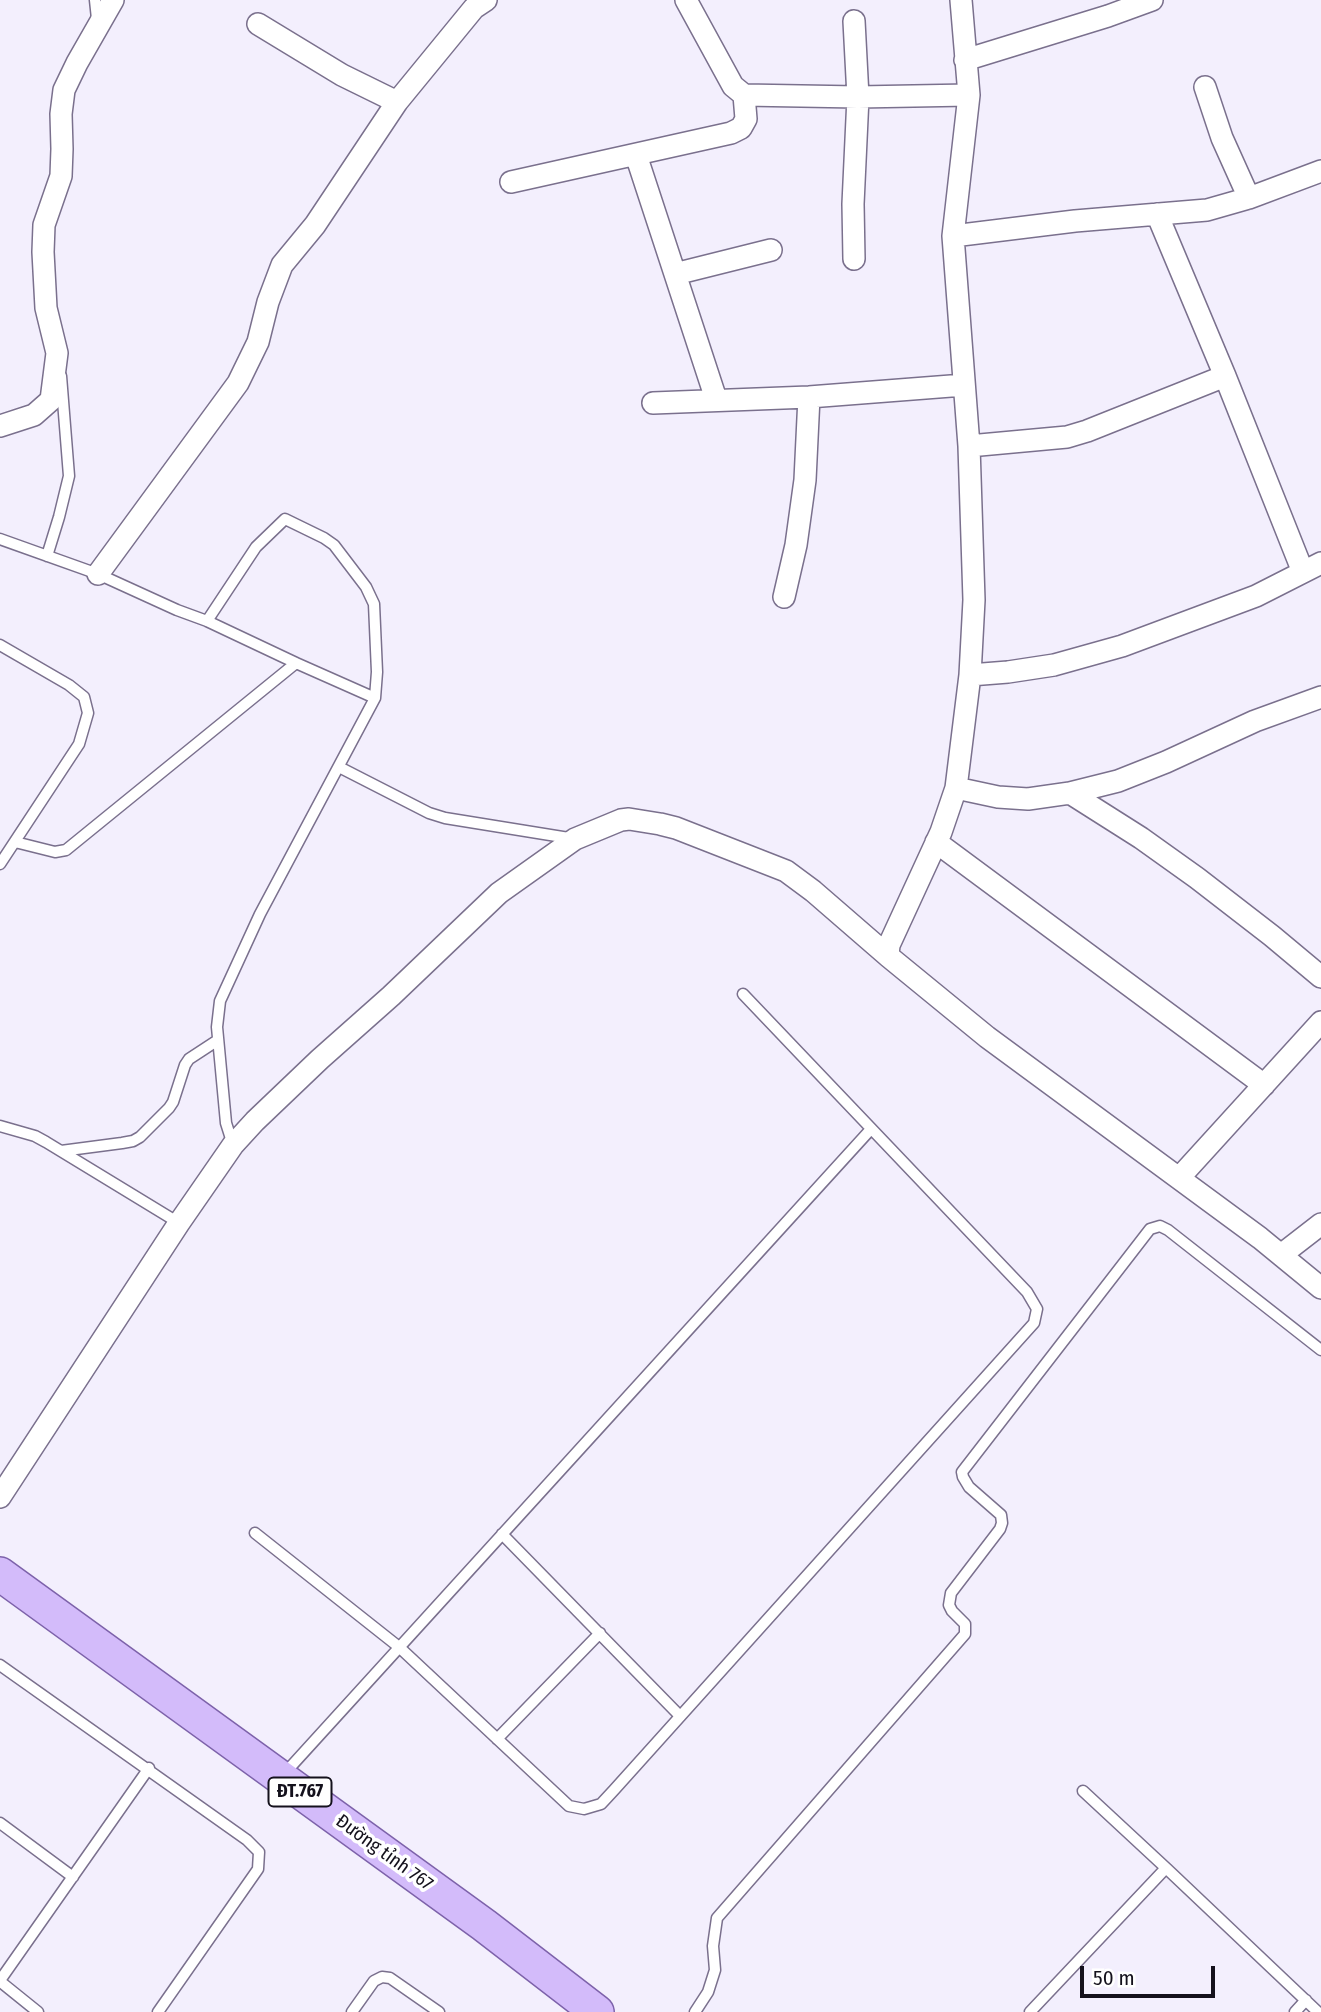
<!DOCTYPE html>
<html>
<head>
<meta charset="utf-8">
<style>
	body { margin:0 }
	#map { position:relative; width:1321px; height:2012px; overflow:hidden; background:#f3effd; font-family:"Fira Sans Condensed",sans-serif }
	canvas { display:block }
	.scale { position:absolute; left:1080px; top:1966px; width:135px; height:32px; box-sizing:border-box; border:4px solid #14111c; border-top:0; padding-left:9px; font-size:21px; line-height:24px; white-space:nowrap; color:#14111c; -webkit-text-stroke:5px #fff; paint-order:stroke }
</style>
</head>
<body>
<div id="map">
<canvas width="1321" height="2012"></canvas>
<div class="scale">50 m</div>
</div>
<script>
const g = document.querySelector('canvas').getContext('2d');
g.lineJoin = 'round';
const shape = rows => new Path2D(rows.map(r => 'M' + r).join(''));
function trace(path, color, width, dash) { g.strokeStyle = color; g.lineWidth = width; g.lineCap = dash ? 'butt' : 'round'; g.setLineDash(dash || []); g.stroke(path); }
function drawText(font, color, halo, rows, align = 'center') {
  g.font = font + ' "Fira Sans Condensed",sans-serif'; g.lineWidth = 7; g.setLineDash([]); g.textBaseline = 'middle'; g.strokeStyle = halo; g.fillStyle = color; for (const [text, x, y, turn = 0] of rows) {
    g.save(); g.translate(x, y); g.rotate((+turn || 0) * Math.PI / 180); g.textAlign = isNaN(turn) ? turn : align; if (halo) g.strokeText(text, 0, 0); g.fillText(text, 0, 0); g.restore();
  }
}
const lane = shape([
	[95,0,97,19],
	[0,539,98,574,177,610,207,621,296,663],
	[47,556,59,517,69,476,61,376],
	[207,621,256,547,285,519,324,538,334,545,366,587,374,604,377,672,375,698,260,914,220,1001,217,1027,226,1123,233,1145],
	[0,645,69,685,84,697,88,713,79,744,0,864],
	[339,767,429,813,445,818,575,839],
	[15,842,55,852,66,850,296,663,375,698],
	[0,1126,35,1136,46,1142,179,1223],
	[61,1151,122,1143,133,1141,140,1137,169,1108,173,1102,185,1065,189,1059,218,1040],
	[255,1533,399,1647,569,1806,584,1809,601,1804,614,1790,1034,1323,1037,1309,1027,1292,743,994],
	[502,1534,680,1716],
	[0,1665,247,1840,259,1852,258,1869,158,2012],
	[497,1739,600,1633],
	[284,1774,871,1129],
	[0,1823,73,1877],
	[1166,1868,1318,2012],
	[38,2012,2,1983,1,1979,149,1768],
	[352,2012,374,1981,382,1977,390,1978,439,2012],
	[695,2012,708,1992,715,1970,713,1946,717,1918,965,1634,965,1624,952,1611,949,1605,951,1593,1000,1529,1002,1523,1001,1515,969,1487,963,1477,962,1472,1150,1229,1160,1226,1168,1230,1321,1350],
	[1030,2012,1166,1868,1083,1791],
	[1295,2012,1306,2000]
]);
const street = shape([
	[686,0,733,86,744,95,858,97,969,95],
	[961,0,969,95,953,236,969,446,974,600,970,675,956,788,941,832,889,945,888,956,987,1037,1260,1238,1321,1288],
	[854,21,858,97,853,204,854,259],
	[258,24,342,75,397,102],
	[965,60,1108,16,1152,0],
	[1205,87,1222,138,1249,198],
	[636,155,716,399],
	[511,182,731,133,741,128,746,119,744,95],
	[1157,214,1225,376,1303,572],
	[953,236,1075,221,1207,210,1249,198,1321,171],
	[675,274,771,250],
	[653,403,809,397,964,385],
	[0,426,34,415,51,400,57,353,46,308,43,252,44,225,61,176,62,149,61,114,64,90,77,63,113,0],
	[969,446,1067,437,1087,431,1225,376],
	[98,574,238,383,258,342,268,302,282,265,315,225,397,102,474,8,486,0],
	[784,597,796,545,805,480,809,397],
	[970,675,1008,672,1054,665,1122,646,1256,596,1321,563],
	[956,788,998,797,1028,799,1070,793,1118,781,1166,762,1255,721,1321,697],
	[1070,793,1141,838,1197,878,1272,936,1321,977],
	[936,842,1264,1085],
	[1179,1178,1321,1022],
	[1281,1255,1321,1224],
	[0,1497,179,1223,233,1145,255,1121,320,1059,391,996,499,893,575,839,621,820,629,819,660,824,676,828,786,871,813,891,888,956]
]);
const primary = shape([
	[0,1574,484,1925,597,2012]
]);
const shields = [
	[300,1792,63]
];
const shieldNames = [
	["ĐT.767",300,1792]
];
const streetNames = [
	["Đường tỉnh 767",384,1853,36]
];
trace(lane, '#7a708d', 13);
trace(street, '#7a708d', 24);
trace(primary, '#7d62aa', 36);
trace(lane, '#fff', 10);
trace(street, '#fff', 21);
trace(primary, '#d3bbfa', 33);
for (const [x, y, w] of shields) { const box = new Path2D(); box.roundRect(x - w / 2, y - 14.5, w, 29, 5); g.fillStyle = '#fff'; g.fill(box); trace(box, '#14111c', 2); }
drawText('bold 18px', '#14111c', null, shieldNames);
drawText('19px', '#14111c', '#fff', streetNames);
</script>
</body>
</html>
